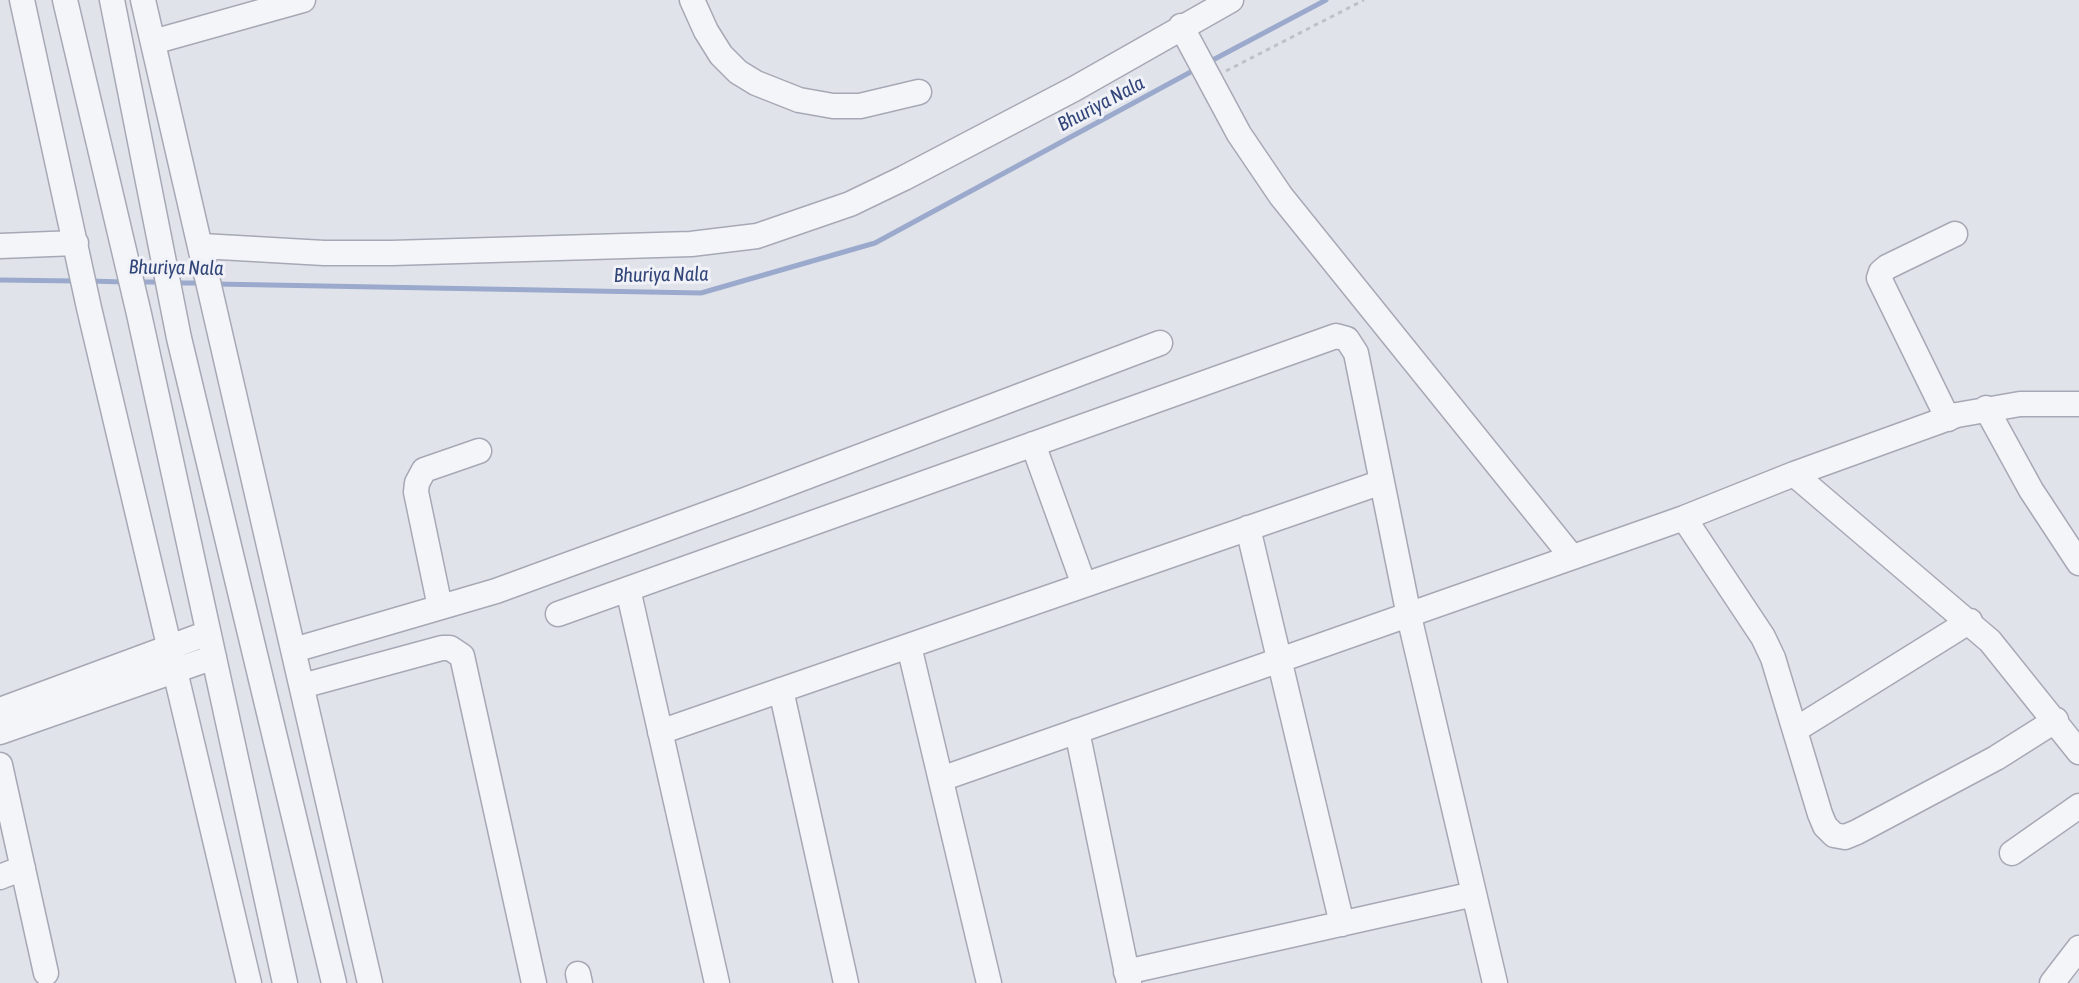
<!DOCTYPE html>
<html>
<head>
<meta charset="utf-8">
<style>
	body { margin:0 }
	canvas { display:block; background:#e1e3ea }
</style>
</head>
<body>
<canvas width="2079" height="983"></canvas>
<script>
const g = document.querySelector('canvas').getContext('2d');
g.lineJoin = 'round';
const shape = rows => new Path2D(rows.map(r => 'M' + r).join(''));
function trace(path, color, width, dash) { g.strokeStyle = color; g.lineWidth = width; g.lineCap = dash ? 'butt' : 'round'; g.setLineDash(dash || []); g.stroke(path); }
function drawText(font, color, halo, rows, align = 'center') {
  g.font = font + ' "Asap Condensed",sans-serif'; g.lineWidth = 6; g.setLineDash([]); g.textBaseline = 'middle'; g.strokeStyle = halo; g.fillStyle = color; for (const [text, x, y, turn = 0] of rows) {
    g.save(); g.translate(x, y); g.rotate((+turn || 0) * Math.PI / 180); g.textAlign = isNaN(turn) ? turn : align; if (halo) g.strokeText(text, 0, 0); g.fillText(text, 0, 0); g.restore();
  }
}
const stream = shape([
	[1209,62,1326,0],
	[0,280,76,281],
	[89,281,124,282],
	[137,282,160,282],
	[176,283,202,283],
	[215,284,701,293,875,243,1198,68]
]);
const path = shape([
	[1226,71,1364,0]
]);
const minor = shape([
	[22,0,89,308,249,983],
	[65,0,139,314,285,983],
	[112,0,179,338,334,983],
	[143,0,370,983],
	[692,0,706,31,721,55,738,72,756,83,799,100,833,106,860,106,919,92],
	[1181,26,1239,134,1281,196,1572,557],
	[153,42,303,0],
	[0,246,76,243],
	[202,246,324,253,392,253,691,244,757,236,850,204,904,178,1074,89,1231,0],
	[1986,408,2031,490,2079,563],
	[1948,419,1879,278,1881,272,1887,267,1955,234],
	[1033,444,1084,585],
	[1794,474,1990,641,2079,752],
	[1684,518,1763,637,1773,658,1820,814,1825,826,1834,835,1845,837,1857,832,1996,758,2056,720],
	[1248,528,1342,924],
	[628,589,717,983],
	[440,607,416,492,417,483,424,470,479,451],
	[558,614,1336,336,1347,339,1356,353,1409,616,1495,983],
	[909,646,989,983],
	[294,650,496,591,745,500,1160,343],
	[302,686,442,648,450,648,462,656,534,983],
	[781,690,846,983],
	[0,710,208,633],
	[1795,730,1970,621],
	[1077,731,1129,983],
	[0,732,214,657],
	[660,732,1382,482],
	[0,765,46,973],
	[941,779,1684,518,1794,474,1957,415,2020,404,2079,404],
	[2012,853,2079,806],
	[0,877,23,868],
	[1126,972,1474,894],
	[578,974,580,983],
	[2052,983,2079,948]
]);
const waterNames = [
	["Bhuriya Nala",1101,104,-28],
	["Bhuriya Nala",176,268,1],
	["Bhuriya Nala",661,275,-1]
];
trace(stream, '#9baacc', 5);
trace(minor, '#a6a9b5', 27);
trace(path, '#bfc1c9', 3, [4.5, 4.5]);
trace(minor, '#f4f5f8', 24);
drawText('italic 20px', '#314578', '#f1f2f8', waterNames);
</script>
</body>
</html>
